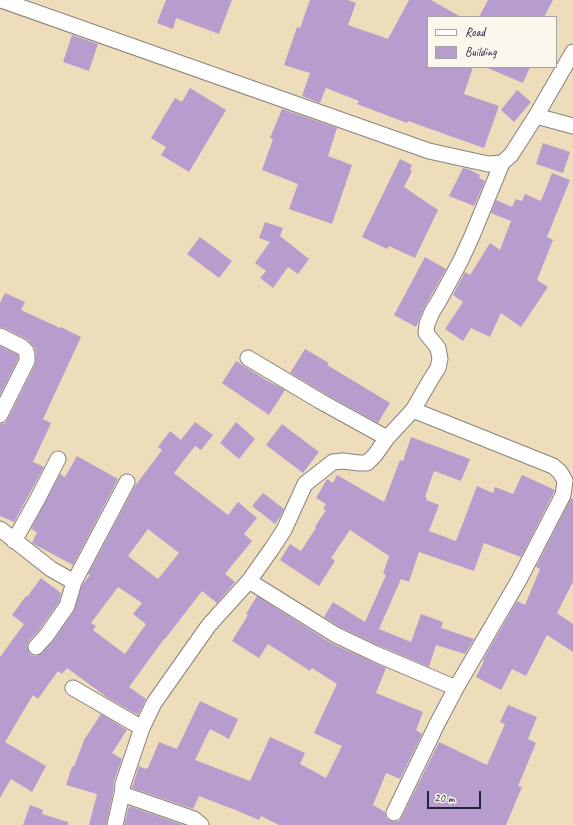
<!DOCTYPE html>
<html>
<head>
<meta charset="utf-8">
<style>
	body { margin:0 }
	#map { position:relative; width:573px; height:825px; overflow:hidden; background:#edb; font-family:Caveat,sans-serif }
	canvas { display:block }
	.legend { position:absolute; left:427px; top:16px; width:130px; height:52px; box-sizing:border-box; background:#fbf7ec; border:1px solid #a4a2a5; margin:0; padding:5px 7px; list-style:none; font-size:12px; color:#22223b }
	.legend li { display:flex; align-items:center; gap:8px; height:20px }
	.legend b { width:20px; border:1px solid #a4a2a5 }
	.scale { position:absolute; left:427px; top:791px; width:54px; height:18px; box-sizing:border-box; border:2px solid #22223b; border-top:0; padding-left:5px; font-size:12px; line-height:14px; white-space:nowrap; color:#22223b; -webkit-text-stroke:3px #fbf7ec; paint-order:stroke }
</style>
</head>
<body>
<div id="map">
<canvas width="573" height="825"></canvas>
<ul class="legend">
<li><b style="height:5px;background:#fff"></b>Road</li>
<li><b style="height:11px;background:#b79dce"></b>Building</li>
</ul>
<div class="scale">20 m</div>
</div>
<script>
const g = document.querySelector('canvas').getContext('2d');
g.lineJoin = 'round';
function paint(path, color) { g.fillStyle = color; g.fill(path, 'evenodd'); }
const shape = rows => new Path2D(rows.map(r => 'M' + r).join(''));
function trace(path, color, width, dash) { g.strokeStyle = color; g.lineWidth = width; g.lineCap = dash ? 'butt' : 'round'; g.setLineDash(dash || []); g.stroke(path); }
const building = shape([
	[166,0,232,0,219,34,176,18,173,29,157,23],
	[310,0,348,0,356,3,348,25,388,39,409,0,431,0,461,17,428,17,428,67,473,67,464,94,499,106,484,148,408,121,407,123,357,104,359,101,326,88,320,103,302,96,310,73,284,65,297,27,300,28],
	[488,0,553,0,544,17,479,17],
	[72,35,98,44,89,71,63,62],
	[485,67,530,67,523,83],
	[190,88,226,110,189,172,161,155,166,147,151,138,175,98,182,102],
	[517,90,531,102,514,122,501,110],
	[282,109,337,128,328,156,352,165,332,224,289,209,298,184,262,170,273,139,270,138],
	[543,143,570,152,563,173,536,164],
	[400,159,412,165,410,170,412,171,404,187,438,210,415,258,389,246,387,249,362,237],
	[463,168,468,169,480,175,479,178,485,181,474,206,449,196],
	[552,173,570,180,547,237,553,240,537,280,548,287,521,327,501,313,490,337,471,328,463,341,445,329,463,302,453,295,465,272,470,275,490,243,500,250,511,221,491,213,496,200,512,207,516,199,522,201,525,194,541,201],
	[265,222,283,228,280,236,309,259,298,274,288,267,273,288,260,278,266,271,255,263,270,242,259,238],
	[200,237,232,261,219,278,187,254],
	[425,257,446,269,424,308,416,327,394,315],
	[5,293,25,302,21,310,60,328,61,327,81,337,43,419,51,423,33,462,44,467,14,522,0,516,0,424,5,423,8,419,35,365,36,355,35,348,28,340,4,328,0,327,0,303],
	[0,346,17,354,18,356,18,359,0,395],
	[305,349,329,363,327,365,390,403,378,423,324,393,290,373],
	[236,361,266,380,285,390,269,415,222,383],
	[195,422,213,435,201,450,195,446,174,473,228,515,238,502,257,518,244,534,252,541,225,574,235,582,217,603,202,591,165,639,164,639,129,687,146,699,138,715,108,698,67,668,62,674,58,671,38,699,33,695,5,742,46,766,32,792,11,779,0,798,0,657,24,624,12,615,26,596,27,597,41,578,61,593,59,602,39,630,29,641,27,645,28,650,30,654,34,656,39,655,42,653,53,641,74,611,82,585,90,575,88,574,135,486,162,450,158,447,170,431,181,440],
	[148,529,179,553,158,579,128,556],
	[118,587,142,603,133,614,146,624,125,654,93,630,96,626,91,623],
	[236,422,255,439,239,459,220,443],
	[282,424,319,452,303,473,266,445],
	[411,437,470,459,461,481,434,471,425,497,427,498,426,500,439,505,429,531,456,541,477,486,493,493,495,487,513,494,522,475,555,490,554,492,521,557,484,543,474,571,419,552,409,582,401,579,379,629,411,642,421,614,443,622,441,628,474,639,465,654,436,645,429,667,380,646,340,627,324,617,333,602,365,622,386,575,383,574,389,556,350,530,331,558,335,561,319,586,280,560,290,544,301,551,316,528,315,527,326,510,323,509,326,504,316,498,327,479,333,483,337,475,384,502,400,460,403,461],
	[77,456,118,479,73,565,32,543,37,532,31,529,60,474,65,477],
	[263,493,284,509,280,517,275,524,252,506],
	[571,498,573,499,573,582,557,613,573,624,573,652,547,635,526,676,512,669,501,690,476,677,484,661,483,660,517,601,525,605,540,569,536,567],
	[257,596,331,643,386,668,376,693,423,712,416,730,422,734,400,779,386,773,373,805,385,812,386,818,390,821,395,822,399,821,402,817,439,742,487,765,505,724,500,722,508,705,537,717,528,739,536,743,518,786,522,787,506,825,279,825,261,816,259,820,238,811,199,796,193,809,132,788,139,766,145,769,146,768,148,768,159,742,177,749,200,701,238,719,229,739,210,729,195,760,250,781,270,737,305,753,300,764,326,778,342,746,314,733,337,684,312,668,310,671,268,644,259,658,232,641,248,615,246,614],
	[101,714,127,730,112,753,122,759,114,781,113,793,106,825,89,825,97,794,66,785,72,766,74,767,84,740],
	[30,805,43,810,42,814,68,822,68,825,23,825],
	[129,806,184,825,124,825]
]);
const street = shape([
	[1,0,429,151,488,164,502,163,511,155,536,116,573,52],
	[536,116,573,126],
	[0,336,22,347,26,351,27,355,27,361,0,415],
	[248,358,320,401,387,438],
	[0,529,51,569,74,582,127,482],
	[14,541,37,500,58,459],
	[249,581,336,635,376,654,456,688],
	[36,647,46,636,67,606,74,582],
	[73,688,142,728],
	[122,794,194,819,201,825],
	[394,813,437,724,456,688,519,580,563,495,565,481,560,472,553,466,413,410],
	[115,825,122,794,123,784,142,728,154,703,209,625,249,581,273,547,284,530,305,484,333,462,343,461,359,463,367,463,375,455,387,438,413,410,431,379,438,368,440,359,438,348,426,333,427,324,432,312,440,299,461,260,472,236,502,163]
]);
paint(building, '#b79dce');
trace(street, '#88807b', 17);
trace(street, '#fff', 15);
</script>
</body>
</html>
